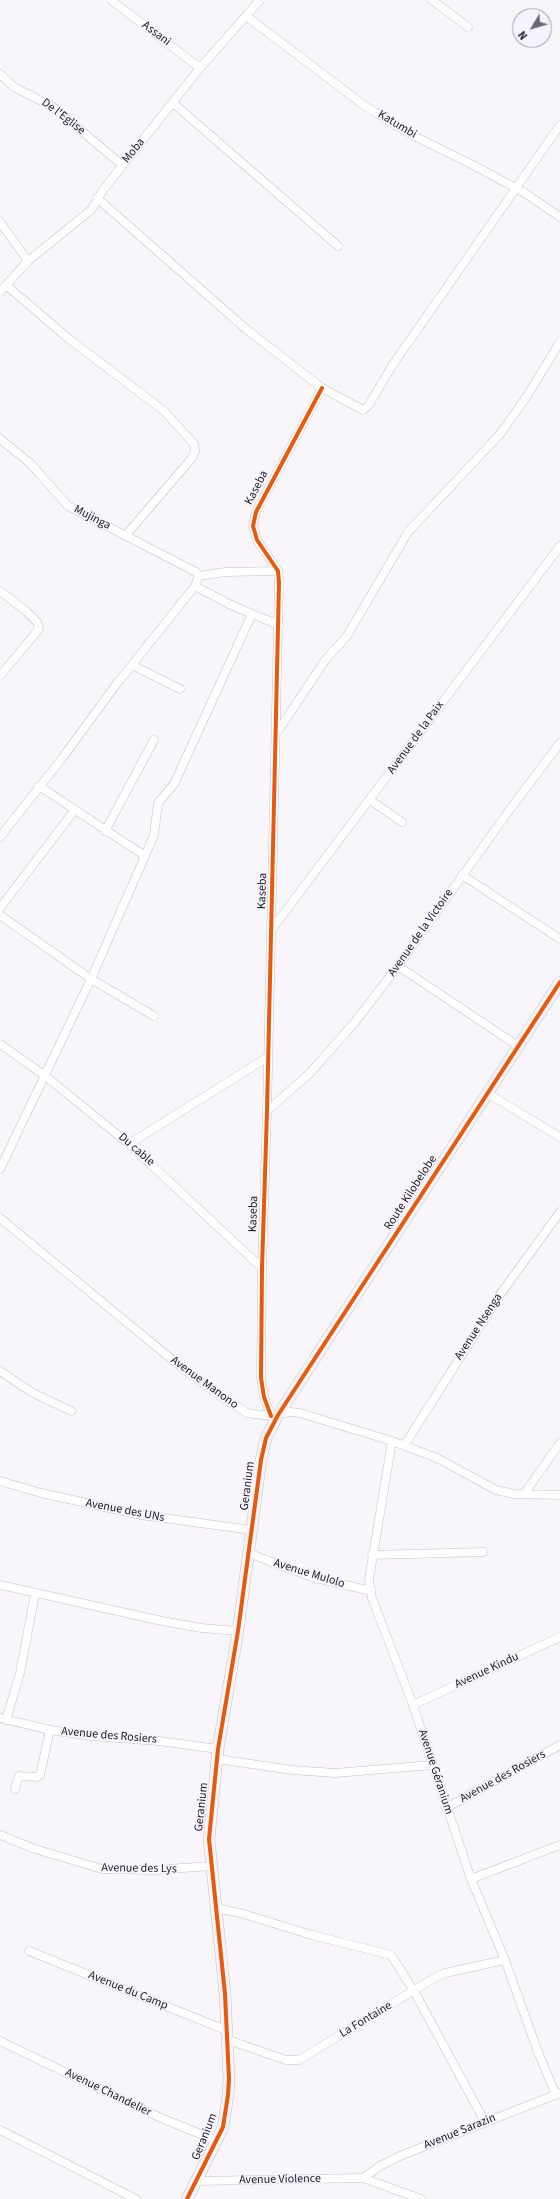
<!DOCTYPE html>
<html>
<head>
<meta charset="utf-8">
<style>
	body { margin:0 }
	#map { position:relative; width:560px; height:2199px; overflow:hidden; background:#f8f6fb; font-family:"Source Sans 3",sans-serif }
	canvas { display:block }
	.north { position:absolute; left:512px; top:8px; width:40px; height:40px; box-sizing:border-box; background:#f7f3fe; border:1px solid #a09da6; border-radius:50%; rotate:232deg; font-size:11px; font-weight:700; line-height:16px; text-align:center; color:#1d1b21 }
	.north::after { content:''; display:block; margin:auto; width:14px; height:18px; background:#6a686d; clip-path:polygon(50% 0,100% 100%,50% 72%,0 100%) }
</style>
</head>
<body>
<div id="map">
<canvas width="560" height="2199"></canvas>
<div class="north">N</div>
</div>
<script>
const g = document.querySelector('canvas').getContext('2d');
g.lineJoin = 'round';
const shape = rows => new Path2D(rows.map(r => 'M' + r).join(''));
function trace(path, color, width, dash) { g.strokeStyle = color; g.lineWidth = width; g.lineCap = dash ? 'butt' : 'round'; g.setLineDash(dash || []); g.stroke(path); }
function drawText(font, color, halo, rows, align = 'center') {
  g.font = font + ' "Source Sans 3",sans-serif'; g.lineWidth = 3; g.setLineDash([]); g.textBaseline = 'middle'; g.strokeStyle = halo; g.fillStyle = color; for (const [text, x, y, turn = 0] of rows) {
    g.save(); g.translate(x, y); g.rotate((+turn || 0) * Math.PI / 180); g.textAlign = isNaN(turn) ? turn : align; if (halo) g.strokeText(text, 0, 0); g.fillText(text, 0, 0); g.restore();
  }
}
const street = shape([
	[111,0,200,68],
	[432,0,468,27],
	[246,16,365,106,414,136,471,164,525,193,560,217],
	[0,74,14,87,53,107,122,165],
	[173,103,338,246],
	[97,198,246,329,322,388,363,410,368,406,394,363,560,125],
	[0,222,28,261],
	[6,285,69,339,164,411,194,444,195,451,192,458,126,535],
	[0,292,28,261,91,210,103,190,200,68,260,0],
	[0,439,30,463,68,506,196,572,199,576],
	[199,576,225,572,278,571],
	[195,586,229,604,252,614],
	[0,591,27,612,37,622,39,629,0,676],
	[132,665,180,689],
	[278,731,326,659,347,636,408,532,501,433,527,396,560,342],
	[39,786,145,856],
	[370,800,402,822],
	[105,831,154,740],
	[0,837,63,757,115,686,195,586,199,576],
	[462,875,560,939],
	[0,908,74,811],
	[0,915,91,979,154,1016],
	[272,929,560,546],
	[398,966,518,1046],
	[0,1044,44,1075,129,1144,262,1268],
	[487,1093,560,1137],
	[267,1111,310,1073,355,1022,398,966,508,812,560,743],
	[129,1144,268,1057],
	[0,1169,91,979,145,856,154,835,158,803,174,784,252,614,279,625],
	[0,1218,181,1367,220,1396,247,1413,271,1416,290,1412,300,1413,392,1441,437,1458,496,1490,514,1494,560,1495],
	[0,1371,33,1393,71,1411],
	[271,1416,264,1397,261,1378,262,1268,267,1111,279,583,278,571,257,540,253,526,256,512,322,388],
	[392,1441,369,1580,372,1598,413,1705,471,1879,505,1960,538,2052,556,2095],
	[404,1446,499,1296,560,1212],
	[0,1481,41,1493,141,1515,252,1530],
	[524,1494,560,1443],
	[248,1553,312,1577,371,1591],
	[372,1555,483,1552],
	[0,1585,162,1621,201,1628,238,1631],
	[413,1705,560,1637],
	[0,1718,50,1730,91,1736,159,1741,218,1749],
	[6,1720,20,1673,35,1594],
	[217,1759,292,1770,335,1773,432,1765],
	[15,1789,19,1776,37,1777,40,1775,50,1730],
	[446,1808,560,1745],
	[0,1835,35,1849,102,1869,154,1870,211,1866],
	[471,1879,560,1845],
	[215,1908,240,1913,312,1935,391,1955,414,1991,485,2122],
	[29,1951,228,2031],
	[228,2040,286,2060,299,2060,436,1977,445,1973,505,1960],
	[0,2041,159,2117,217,2141],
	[0,2130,136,2199],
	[363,2178,380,2166,400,2156,560,2093],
	[197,2181,363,2178,421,2199]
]);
const secondary = shape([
	[187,2199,223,2127,228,2095,229,2079,225,1994,209,1839,218,1749,238,1631,261,1460,266,1438,278,1415,560,982]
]);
const cycleway = shape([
	[271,1416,264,1397,261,1378,262,1268,267,1111,279,583,278,571,257,540,253,526,256,512,322,388],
	[187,2199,223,2127,228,2095,229,2079,225,1994,209,1839,218,1749,238,1631,261,1460,266,1438,278,1415,560,982]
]);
const streetNames = [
	["Assani",156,34,37],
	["De l'Eglise",63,117,37],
	["Katumbi",397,125,31],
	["Moba",134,151,-51],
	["Kaseba",257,488,-63],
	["Mujinga",92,518,27],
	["Avenue de la Paix",416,738,-54],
	["Kaseba",263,891,-88],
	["Avenue de la Victoire",421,933,-55],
	["Du cable",136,1150,41],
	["Route Kilobelobe",411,1193,-57],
	["Kaseba",254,1214,-88],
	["Avenue Nsenga",479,1327,-57],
	["Avenue Manono",204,1383,36],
	["Geranium",248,1486,-83],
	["Avenue des UNs",125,1511,11],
	["Avenue Mulolo",309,1574,17],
	["Avenue Kindu",487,1671,-25],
	["Avenue des Rosiers",109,1736,5],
	["Avenue Géranium",435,1772,72],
	["Avenue des Rosiers",503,1777,-29],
	["Geranium",202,1807,-84],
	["Avenue des Lys",139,1869,1],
	["Avenue du Camp",128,1991,22],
	["La Fontaine",366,2020,-31],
	["Avenue Chandelier",108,2093,26],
	["Avenue Sarazin",460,2132,-22],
	["Geranium",205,2137,-68],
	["Avenue Violence",280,2180,-1]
];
trace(street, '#c3c1c7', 9);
trace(secondary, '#c3c1c7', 12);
trace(street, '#fefefe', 8);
trace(secondary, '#f7f5fa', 11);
trace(cycleway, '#e8590c', 4);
drawText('12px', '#1d1b21', '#f7f3fe', streetNames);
</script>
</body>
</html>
